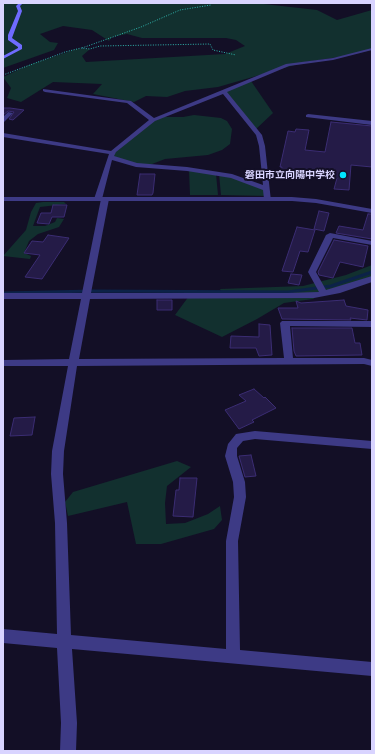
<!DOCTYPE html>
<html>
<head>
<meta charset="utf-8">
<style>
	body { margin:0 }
	#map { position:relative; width:375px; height:754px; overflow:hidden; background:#130f26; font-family:Poppins,sans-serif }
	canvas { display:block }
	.frame { position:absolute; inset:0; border:4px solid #d9d4ff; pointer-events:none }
</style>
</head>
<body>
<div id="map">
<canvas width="375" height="754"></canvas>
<div class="frame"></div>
</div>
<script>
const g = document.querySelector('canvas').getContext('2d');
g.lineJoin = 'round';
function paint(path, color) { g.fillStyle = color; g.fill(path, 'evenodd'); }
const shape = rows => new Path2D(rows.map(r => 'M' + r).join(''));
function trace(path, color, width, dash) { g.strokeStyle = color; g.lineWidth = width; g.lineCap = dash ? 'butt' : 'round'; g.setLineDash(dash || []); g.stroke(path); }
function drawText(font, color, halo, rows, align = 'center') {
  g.font = font + ' Poppins,"Noto Sans JP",sans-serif'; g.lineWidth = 4; g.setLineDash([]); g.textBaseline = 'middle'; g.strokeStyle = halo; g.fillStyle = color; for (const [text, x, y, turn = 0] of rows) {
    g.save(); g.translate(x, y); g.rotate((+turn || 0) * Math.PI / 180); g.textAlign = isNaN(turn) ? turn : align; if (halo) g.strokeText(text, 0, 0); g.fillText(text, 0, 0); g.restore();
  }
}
const green = shape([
	[3,3,21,3,20,5,23,3,255,3,317,10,337,20,372,10,372,50,339,57,305,62,218,87,185,91,167,97,146,96,134,102,93,94,102,84,53,82,21,102,7,98,11,88,3,77,29,65,77,49,90,49,82,56,86,62,225,54,245,46,236,40,226,38,142,38,127,34,112,37,109,41,92,30,63,26,40,34,50,42,58,43,54,50,3,68],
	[251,81,273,113,255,130,223,91],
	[194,115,221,118,227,121,232,129,230,144,222,150,208,155,165,159,147,166,110,157,153,120,161,117,183,117],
	[189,170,216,174,218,195,190,195],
	[219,174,235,177,267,189,268,196,221,195],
	[43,202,64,202,66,204,40,207,33,226,45,226,55,222,57,218,64,219,59,227,38,234,29,241,24,253,31,256,30,259,3,256,26,230,31,212,36,203],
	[372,265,372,279,321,293,313,299,284,303,257,319,222,337,175,315,189,296,223,295,220,289,303,286,346,275],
	[177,461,191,467,167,486,165,503,166,524,185,523,208,514,220,506,222,520,214,529,161,544,136,544,127,502,68,516,65,502,73,492]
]);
const stream = shape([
	[3,293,93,291,288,292,331,286,372,272]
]);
const building = shape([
	[3,108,10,108,24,110,13,120,9,119,14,112,8,111,3,115,3,108],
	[331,122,372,126,372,167,351,165,349,190,334,189,337,178,316,176,316,174,281,171,282,167,280,167,288,131,295,132,296,129,309,130,305,150,325,152,331,122],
	[140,174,155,174,153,193,152,195,137,195,140,174],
	[53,205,67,205,64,217,52,217,49,224,37,223,41,213,51,213,53,205],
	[319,211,329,213,324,231,314,229,319,211],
	[368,214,372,214,372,239,336,233,339,226,363,230,368,214],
	[297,227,315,230,308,252,300,251,293,272,282,271,297,227],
	[48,235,69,238,42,279,25,277,40,255,24,253,32,241,43,242,48,235],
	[334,240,368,246,363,267,340,262,333,278,319,275,318,272,334,240],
	[291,274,302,275,299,285,288,283,291,274],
	[157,300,172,300,172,310,157,310,157,300],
	[344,300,346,306,368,310,367,320,350,318,351,320,282,319,278,308,298,308,296,301,301,303,344,300],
	[259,324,270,325,272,355,259,356,256,348,230,348,231,336,259,337,259,324],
	[292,328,352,328,355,343,360,343,362,355,296,356,294,351,292,328],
	[254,389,264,398,265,397,276,408,252,420,254,422,239,429,225,410,246,401,239,395,254,389],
	[35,417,32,435,10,436,14,418,35,417],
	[251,455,256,476,245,477,239,456,251,455],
	[180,478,197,478,193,517,173,516,176,490,179,490,180,478]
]);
const path = shape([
	[82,48,141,27,180,10,211,5],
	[3,75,65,52,81,48,90,49,100,46,210,44,213,50,236,55]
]);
const minor = shape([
	[372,48,372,50,333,60,289,66,227,92,262,135,265,146,271,201,268,201,264,199,263,190,231,178,187,171,136,167,112,160,102,199,105,197,109,199,91,293,287,293,319,292,308,272,326,235,330,233,372,241,372,245,333,238,316,272,326,290,372,276,372,282,340,293,314,298,90,299,79,359,284,358,280,323,282,321,372,321,372,327,290,326,293,358,364,358,372,360,372,366,364,364,77,366,64,451,63,474,67,523,71,635,226,649,226,541,234,497,233,482,225,456,228,444,236,434,255,431,372,441,372,449,255,439,243,441,237,448,237,456,245,482,246,497,238,541,240,650,372,662,372,676,72,649,77,723,76,751,60,751,61,723,57,648,3,643,3,629,57,634,55,523,51,474,52,451,68,366,3,366,3,360,69,359,81,299,3,299,3,293,82,293,101,199,98,201,94,199,109,154,3,137,3,133,111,151,149,120,127,103,45,92,43,91,43,89,131,101,154,118,286,64,333,58,372,48],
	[223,94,256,135,259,146,263,185,232,174,187,167,137,163,114,156,116,152,155,121,223,94],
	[8,112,13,113,3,123,3,117,8,112],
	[308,114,372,121,372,125,306,117,306,115,308,114]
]);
const tertiary = shape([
	[3,197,292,197,316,199,372,209,372,213,316,203,292,201,3,201,3,197]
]);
const secondary = shape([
	[19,3,23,3,20,6,22,11,12,38,22,45,22,49,3,59,3,56,18,48,18,47,8,40,8,35,18,11,16,6,19,3]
]);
const markers = [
	[343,175,4,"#00e5ff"]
];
const farPoinames = [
	["磐田市立向陽中学校",335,175]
];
paint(green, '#12302f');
trace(stream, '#0c2248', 3);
paint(building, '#241b47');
trace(building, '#3b2d73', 1);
trace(path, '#2fb8b0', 1, [1, 1.5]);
paint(minor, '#3d3a85');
paint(tertiary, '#3d3a85');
paint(secondary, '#6f6bff');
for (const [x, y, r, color] of markers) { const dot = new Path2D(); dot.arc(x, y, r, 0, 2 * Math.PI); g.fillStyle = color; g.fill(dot); trace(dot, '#130f26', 1.5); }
drawText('bold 10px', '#d9d4ff', '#130f26', farPoinames, 'right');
</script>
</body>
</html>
